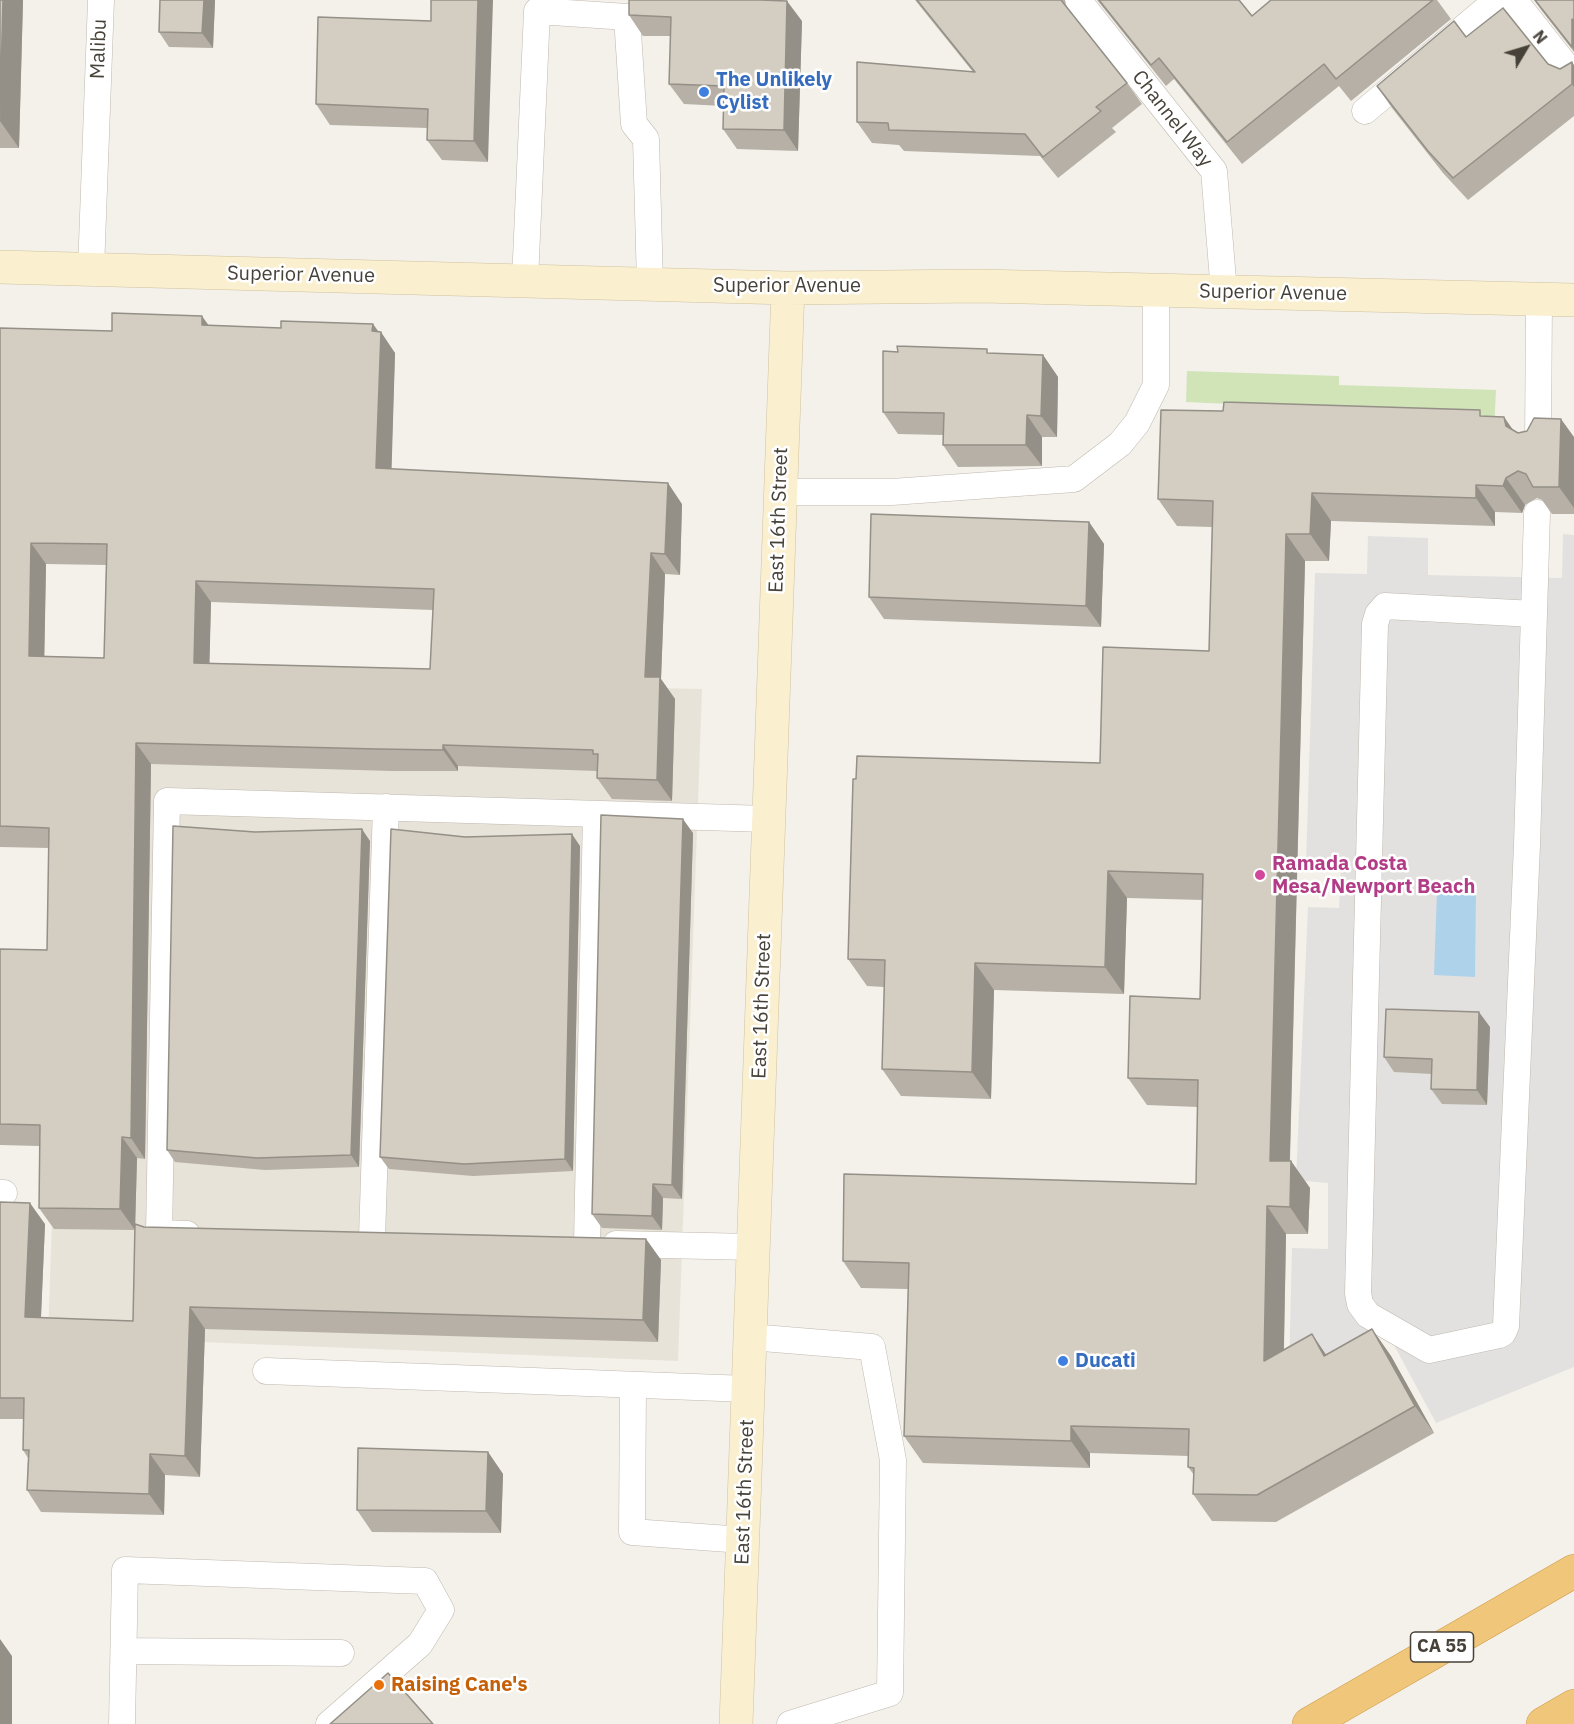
<!DOCTYPE html>
<html>
<head>
<meta charset="utf-8">
<style>
	body { margin:0 }
	#map { position:relative; width:1574px; height:1724px; overflow:hidden; background:#f4f1eb; font-family:"IBM Plex Sans",sans-serif }
	canvas { display:block }
	.north { position:absolute; left:1496px; top:18px; width:60px; height:60px; -webkit-text-stroke:4px #fff; paint-order:stroke; rotate:52deg; font-size:16px; font-weight:700; line-height:24px; text-align:center; color:#474239 }
	.north::after { content:''; display:block; margin:auto; width:21px; height:27px; background:#474239; clip-path:polygon(50% 0,100% 100%,50% 72%,0 100%) }
</style>
</head>
<body>
<div id="map">
<canvas width="1574" height="1724"></canvas>
<div class="north">N</div>
</div>
<script>
const g = document.querySelector('canvas').getContext('2d');
g.lineJoin = 'round';
function paint(path, color) { g.fillStyle = color; g.fill(path, 'evenodd'); }
const shape = rows => new Path2D(rows.map(r => 'M' + r).join(''));
function trace(path, color, width, dash) { g.strokeStyle = color; g.lineWidth = width; g.lineCap = dash ? 'butt' : 'round'; g.setLineDash(dash || []); g.stroke(path); }
function drawText(font, color, halo, rows, align = 'center') {
  g.font = font + ' "IBM Plex Sans",sans-serif'; g.lineWidth = 5; g.setLineDash([]); g.textBaseline = 'middle'; g.strokeStyle = halo; g.fillStyle = color; for (const [text, x, y, turn = 0] of rows) {
    g.save(); g.translate(x, y); g.rotate((+turn || 0) * Math.PI / 180); g.textAlign = isNaN(turn) ? turn : align; if (halo) g.strokeText(text, 0, 0); g.fillText(text, 0, 0); g.restore();
  }
}
const residential = shape([
	[71,676,702,689,678,1361,48,1336]
]);
const green = shape([
	[1187,371,1339,376,1339,385,1496,390,1494,432,1230,404,1186,402]
]);
const parking = shape([
	[1563,534,1574,535,1574,1367,1436,1423,1387,1332,1289,1372,1292,1248,1328,1249,1328,1183,1296,1180,1308,907,1339,908,1341,866,1306,865,1315,573,1367,574,1368,536,1428,538,1428,575,1562,578]
]);
const water = shape([
	[1437,891,1476,892,1475,977,1434,975]
]);
const lane = shape([
	[1078,0,1214,171,1224,292],
	[1514,0,1574,76],
	[1365,111,1497,0],
	[91,270,101,0],
	[525,281,537,11,627,17,634,124,646,139,650,284],
	[1538,445,1539,299],
	[781,492,892,492,1074,479,1120,444,1137,423,1156,385,1156,290],
	[1534,614,1385,606,1378,614,1375,624,1358,1293,1360,1304,1368,1315,1429,1350,1499,1335,1503,1333,1506,1326,1527,845,1534,614,1537,513],
	[0,1193,4,1193],
	[187,1234,159,1233,167,801,768,819],
	[372,1238,386,807],
	[587,1243,596,814],
	[616,1244,753,1247],
	[750,1337,872,1347,893,1460,890,1693,790,1724],
	[266,1371,748,1389],
	[633,1386,632,1532,743,1540],
	[124,1651,341,1653],
	[122,1724,125,1570,425,1581,441,1610,420,1644,329,1724]
]);
const secondary = shape([
	[0,267,788,288,981,286,1574,300],
	[736,1724,788,288]
]);
const highway = shape([
	[1309,1724,1574,1571],
	[1543,1724,1574,1706]
]);
const wall = shape([
	[0,0,23,0,19,148,0,148],
	[160,0,215,0,213,48,169,47,159,32],
	[915,0,1065,0,1066,6,1127,83,1142,104,1112,128,1116,132,1058,178,1040,156,904,151,899,145,872,143,857,122,973,72],
	[1097,0,1239,0,1252,16,1271,0,1437,0,1451,19,1351,101,1339,86,1242,164,1174,79,1166,86],
	[1534,0,1574,0,1574,52,1542,11],
	[629,15,802,21,798,151,737,149,723,129,724,106,684,104,669,84,671,36,643,36],
	[431,21,488,162,442,160,427,140,428,128,330,125,316,104],
	[1548,64,1560,69,1574,65,1574,116,1468,200,1443,173,1392,108,1377,86],
	[373,324,395,353,391,469,682,504,680,575,665,574,661,679,675,699,672,801,612,799,597,778,597,771,458,766,458,771,392,771,151,764,145,1159,137,1158,135,1230,54,1229,39,1208,39,1146,0,1145,0,949,47,950,49,848,0,847,0,328,112,331,209,325,281,328],
	[46,564,106,565,104,658,44,656],
	[211,602,433,610,430,669,209,663],
	[990,354,1043,355,1058,377,1057,437,1042,437,1042,466,958,467,943,445,943,435,898,434,883,412],
	[1485,416,1518,433,1574,437,1574,514,1552,514,1542,500,1537,498,1525,505,1522,513,1495,512,1495,526,1331,521,1329,561,1305,561,1290,1161,1291,1161,1310,1188,1308,1234,1286,1234,1284,1350,1312,1334,1326,1355,1372,1329,1391,1356,1434,1433,1276,1522,1212,1521,1193,1494,1194,1475,1188,1467,1189,1456,1090,1453,1090,1468,923,1463,904,1436,908,1289,861,1288,843,1261,1196,1184,1198,1107,1147,1105,1128,1078,1200,999,1203,900,1127,898,1124,994,994,990,991,1099,901,1096,882,1069,884,987,867,986,848,959,1100,763,1209,651,1212,527,1177,526,1158,499],
	[1089,522,1104,544,1101,627,884,619,869,597],
	[255,832,370,841,359,1167,265,1170,175,1162,167,1150],
	[693,833,682,1199,663,1198,662,1230,602,1228,592,1214],
	[465,837,580,846,573,1171,473,1176,389,1169,380,1157],
	[1490,1027,1487,1105,1442,1104,1431,1089,1432,1074,1394,1072,1384,1057],
	[0,1202,45,1224,41,1318,133,1321,144,1227,646,1239,661,1260,658,1342,205,1329,200,1477,165,1475,164,1515,41,1512,27,1490,28,1458,23,1450,24,1419,0,1419],
	[488,1452,503,1474,501,1533,372,1532,357,1510]
]);
const shadedWall = shape([
	[3,0,23,0,19,148,0,121],
	[204,0,215,0,213,48,202,33],
	[478,0,493,0,488,162,474,141],
	[787,1,802,21,798,151,784,130],
	[1572,19,1574,22,1574,51,1572,47],
	[1572,62,1574,65,1574,87,1572,84],
	[202,316,217,337,202,325],
	[373,324,380,335,381,332,395,353,391,489,376,468],
	[1043,355,1058,377,1057,437,1041,416],
	[1027,415,1042,437,1042,466,1026,445],
	[1504,417,1523,444,1506,426],
	[1561,419,1574,437,1574,508,1559,487],
	[1506,478,1525,505,1522,513,1503,486],
	[668,483,682,504,680,575,665,554],
	[1476,485,1495,512,1495,526,1476,498],
	[1312,493,1331,521,1329,561,1310,534],
	[1089,522,1104,544,1101,627,1086,606],
	[1286,534,1305,561,1289,1188,1270,1161],
	[31,543,46,564,44,677,29,656],
	[651,553,665,574,661,679,675,699,672,801,657,780,645,677],
	[196,581,211,602,209,684,194,663],
	[136,743,151,764,145,1159,131,1138],
	[443,745,458,766,458,771,443,750],
	[683,819,693,833,682,1199,672,1185],
	[362,829,370,841,359,1167,351,1155],
	[572,834,580,846,573,1171,565,1159],
	[1108,871,1127,898,1124,994,1105,967],
	[975,963,994,990,991,1099,972,1072],
	[1479,1012,1490,1027,1487,1105,1477,1090],
	[122,1137,137,1158,135,1230,120,1209],
	[1291,1161,1310,1188,1308,1234,1290,1207],
	[653,1184,663,1198,662,1230,652,1216],
	[30,1203,45,1224,40,1338,25,1317],
	[1267,1206,1286,1234,1283,1388,1264,1361],
	[646,1239,661,1260,658,1342,643,1320],
	[190,1307,205,1329,200,1477,185,1456],
	[1372,1329,1391,1356,1434,1433,1415,1406],
	[1312,1334,1331,1362,1324,1356],
	[1071,1426,1090,1453,1090,1468,1071,1441],
	[488,1452,503,1474,501,1533,486,1511],
	[150,1454,165,1475,164,1515,149,1494],
	[0,1639,12,1656,12,1724,0,1724]
]);
const building = shape([
	[0,0,3,0,0,113,0,0],
	[160,0,204,0,202,33,159,32,160,0],
	[431,0,478,0,474,141,427,140,428,109,316,104,318,17,431,21,431,0],
	[629,0,760,0,787,1,784,130,723,129,724,86,669,84,671,17,629,15,629,0],
	[917,0,1061,0,1127,83,1096,107,1101,111,1043,157,1025,134,889,130,888,123,857,122,857,62,975,72,917,0],
	[1099,0,1239,0,1252,16,1271,0,1433,0,1336,79,1324,64,1227,142,1159,58,1151,65,1099,0],
	[1535,0,1574,0,1574,22,1572,19,1572,47,1535,0],
	[1503,8,1548,64,1560,69,1572,62,1572,84,1453,178,1428,151,1377,86,1454,21,1466,37,1503,8],
	[112,313,202,316,202,325,281,328,281,321,373,324,372,331,381,332,376,468,668,483,665,554,651,553,645,677,660,677,657,780,597,778,598,754,593,754,593,750,443,745,443,750,377,749,136,743,131,1138,122,1137,120,1209,39,1208,40,1125,0,1124,0,949,47,950,49,828,0,826,0,328,112,331,112,313],
	[31,543,107,544,104,658,29,656,31,543],
	[196,581,434,589,430,669,194,663,196,581],
	[897,346,987,349,987,353,1043,355,1041,416,1027,415,1026,445,943,445,944,413,883,412,883,351,898,352,897,346],
	[1224,402,1480,410,1480,416,1504,417,1506,426,1518,433,1527,431,1534,418,1561,419,1559,487,1533,487,1526,474,1518,471,1506,478,1503,486,1476,485,1476,498,1312,493,1310,534,1286,534,1270,1161,1291,1161,1290,1207,1267,1206,1264,1361,1312,1334,1324,1356,1372,1329,1415,1406,1257,1495,1193,1494,1194,1468,1188,1467,1189,1429,1071,1426,1071,1441,904,1436,909,1263,843,1261,844,1174,1196,1184,1198,1080,1128,1078,1130,996,1200,999,1203,874,1108,871,1105,967,975,963,972,1072,882,1069,885,960,848,959,853,779,856,779,857,756,1100,763,1103,647,1209,651,1213,501,1158,499,1161,410,1223,411,1224,402],
	[871,514,1089,522,1086,606,869,597,871,514],
	[601,815,683,819,672,1185,653,1184,652,1216,592,1214,601,815],
	[173,826,255,832,362,829,351,1155,257,1158,167,1150,173,826],
	[391,829,465,837,572,834,565,1159,464,1164,380,1157,391,829],
	[1386,1009,1479,1012,1477,1090,1431,1089,1432,1059,1384,1057,1386,1009],
	[0,1202,30,1203,25,1317,133,1321,135,1224,144,1227,646,1239,643,1320,190,1307,185,1456,150,1454,149,1494,27,1490,29,1450,23,1450,24,1398,0,1398,0,1202],
	[358,1448,488,1452,486,1511,357,1510,358,1448],
	[388,1673,433,1724,330,1724,388,1673]
]);
const markers = [
	[704,92,6,"#3f7fe0"],
	[1260,875,6,"#d1479c"],
	[1063,1361,6,"#3f7fe0"],
	[379,1685,6,"#e8710a"]
];
const shields = [
	[1442,1647,63]
];
const shieldNames = [
	["CA 55",1442,1647]
];
const streetNames = [
	["Malibu",99,49,-88],
	["Channel Way",1172,119,52],
	["Superior Avenue",301,275,1],
	["Superior Avenue",787,286],
	["Superior Avenue",1273,293,1],
	["East 16th Street",779,520,-88],
	["East 16th Street",762,1006,-88],
	["East 16th Street",745,1492,-88]
];
const shopNames = [
	["The Unlikely",716,80],
	["Cylist",716,103],
	["Ducati",1075,1361]
];
const hotelNames = [
	["Ramada Costa",1272,864],
	["Mesa/Newport Beach",1272,887]
];
const foodNames = [
	["Raising Cane's",391,1685]
];
paint(residential, '#e7e3d9');
paint(green, '#d0e4b8');
paint(parking, '#e3e1df');
paint(water, '#aed2ea');
trace(lane, '#bfb8ae', 27);
trace(secondary, '#cfc29f', 34);
trace(highway, '#cf9c4a', 34);
trace(lane, '#fff', 26);
trace(secondary, '#faefcf', 33);
trace(highway, '#f0c77a', 33);
paint(wall, '#b6b0a6');
paint(shadedWall, '#949087');
paint(building, '#d4cdc1');
trace(building, '#949087', 1.5);
for (const [x, y, r, color] of markers) { const dot = new Path2D(); dot.arc(x, y, r, 0, 2 * Math.PI); g.fillStyle = color; g.fill(dot); trace(dot, '#fff', 2); }
for (const [x, y, w] of shields) { const box = new Path2D(); box.roundRect(x - w / 2, y - 15, w, 30, 4.5); g.fillStyle = '#fff'; g.fill(box); trace(box, '#474239', 1.5); }
drawText('bold 18px', '#474239', null, shieldNames);
drawText('20px', '#474239', '#fff', streetNames);
drawText('bold 20px', '#366cbe', '#fff', shopNames, 'left');
drawText('bold 20px', '#b23c85', '#fff', hotelNames, 'left');
drawText('bold 20px', '#c56008', '#fff', foodNames, 'left');
</script>
</body>
</html>
